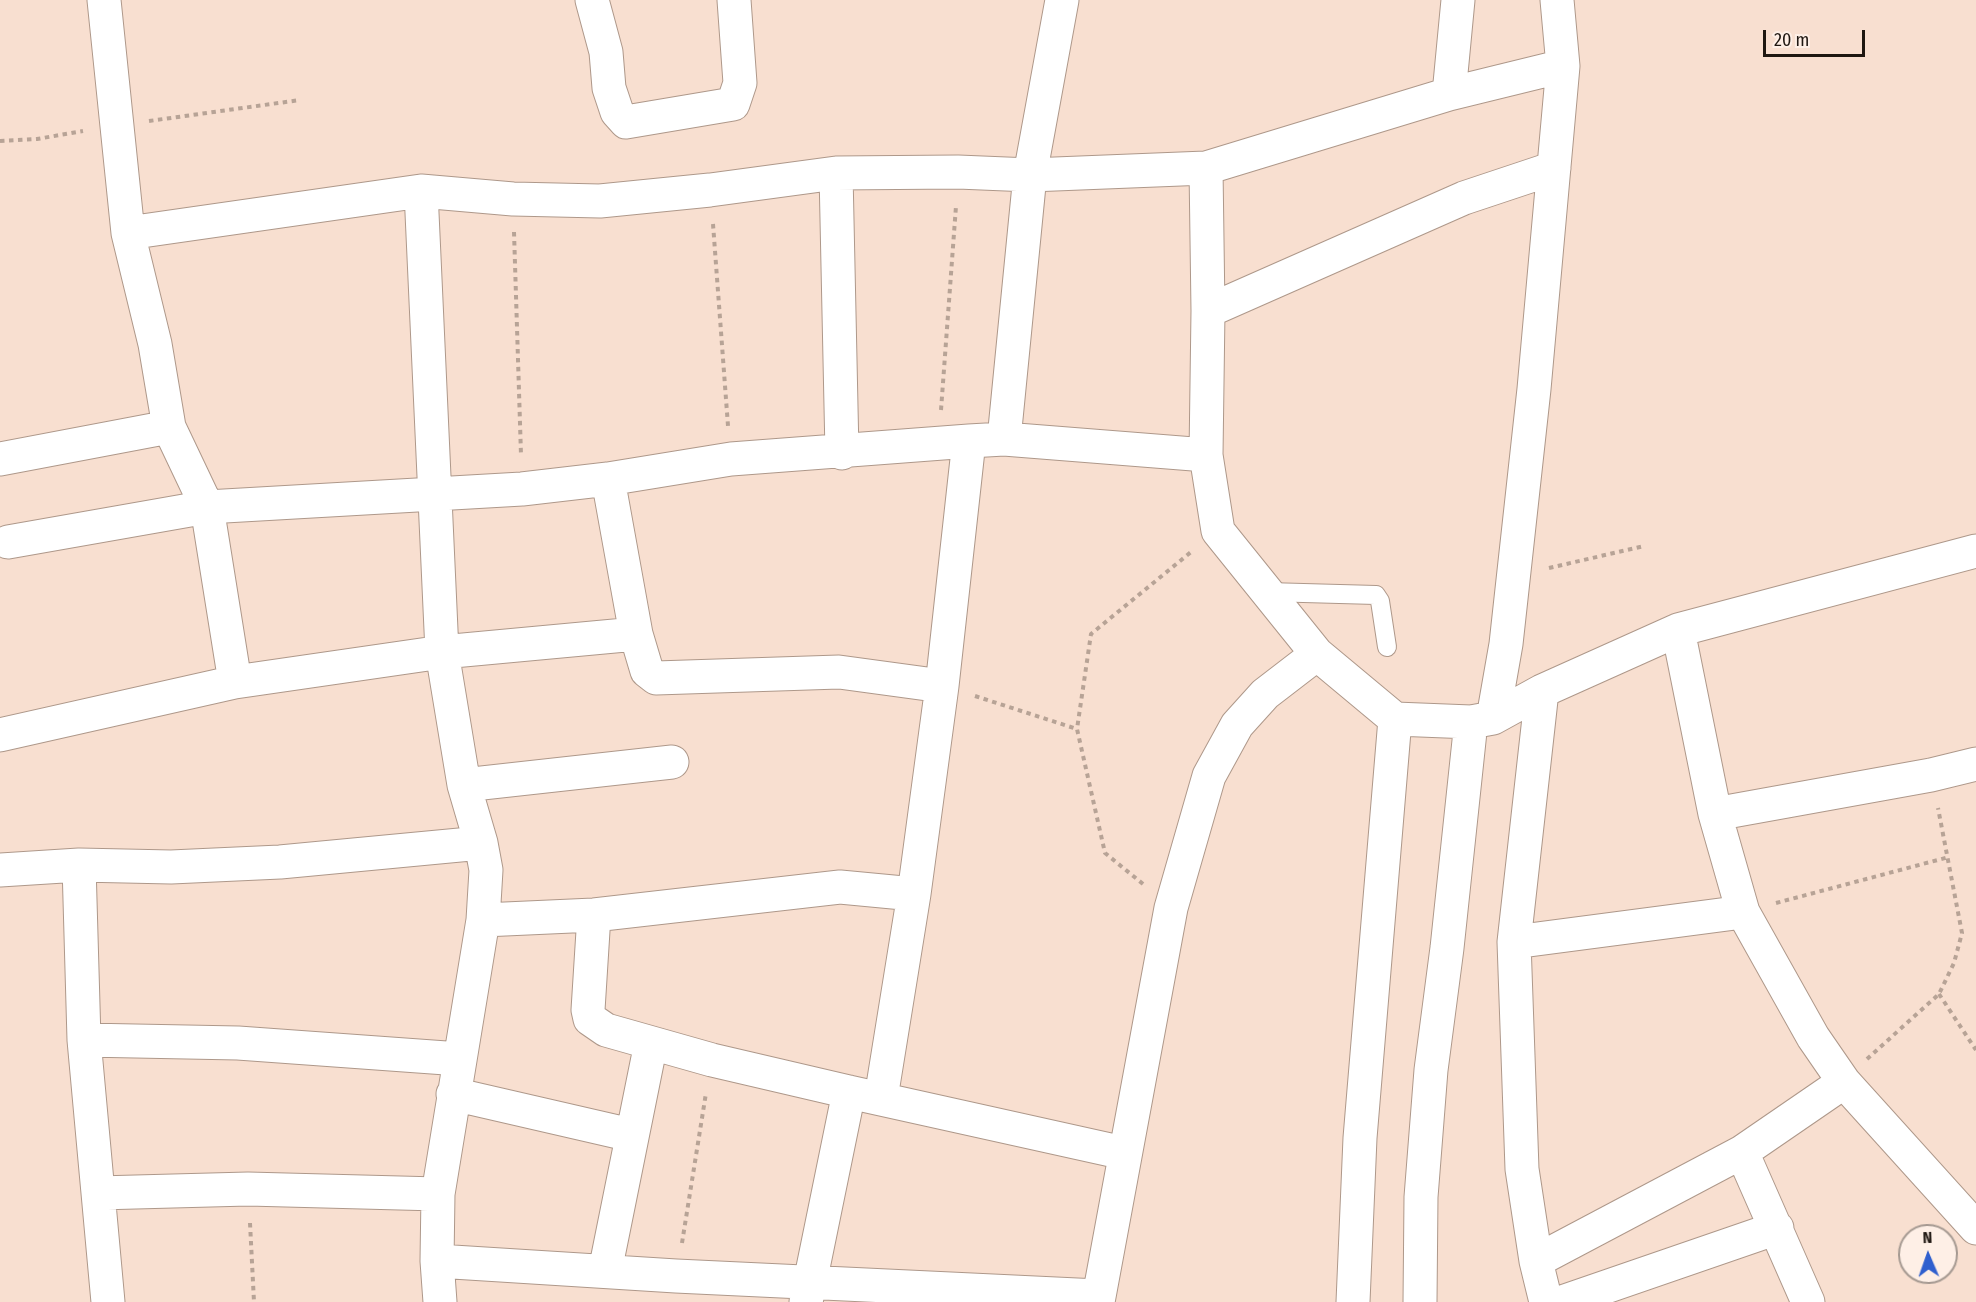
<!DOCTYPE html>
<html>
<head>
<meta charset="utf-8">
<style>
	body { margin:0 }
	#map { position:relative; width:1976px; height:1302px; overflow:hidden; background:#f8dfd0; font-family:"Fira Sans Condensed",sans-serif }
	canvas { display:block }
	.north { position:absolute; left:1898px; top:1224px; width:60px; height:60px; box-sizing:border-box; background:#feefe6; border:2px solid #a59991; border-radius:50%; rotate:358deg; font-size:16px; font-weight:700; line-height:24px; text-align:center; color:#1f1711 }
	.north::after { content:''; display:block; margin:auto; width:21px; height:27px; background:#2f5fce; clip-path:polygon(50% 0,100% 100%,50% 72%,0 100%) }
	.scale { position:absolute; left:1763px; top:30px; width:102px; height:27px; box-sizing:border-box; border:3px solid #1f1711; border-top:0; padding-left:8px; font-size:18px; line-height:21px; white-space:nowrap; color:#1f1711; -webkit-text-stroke:4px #feefe6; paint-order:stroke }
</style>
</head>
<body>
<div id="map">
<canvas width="1976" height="1302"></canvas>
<div class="north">N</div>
<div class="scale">20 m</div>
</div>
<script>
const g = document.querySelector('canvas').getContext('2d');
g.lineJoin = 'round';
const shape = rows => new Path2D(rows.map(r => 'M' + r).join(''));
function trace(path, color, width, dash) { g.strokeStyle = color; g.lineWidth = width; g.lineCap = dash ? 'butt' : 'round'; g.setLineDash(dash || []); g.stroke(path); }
const path = shape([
	[149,121,300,100],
	[0,141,37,139,83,131],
	[713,224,728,426],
	[514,232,521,455],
	[941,410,956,206],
	[1549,568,1644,546],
	[975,696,1077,729],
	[1143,884,1105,853,1077,729,1091,634,1191,552],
	[1776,903,1949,857],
	[1939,994,1976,1050],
	[1867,1059,1939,994,1954,963,1962,933,1938,808],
	[250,1223,254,1302],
	[682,1243,706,1093]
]);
const lane = shape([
	[1267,592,1376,595,1380,601,1387,647]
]);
const street = shape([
	[104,0,128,233,155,344,169,427,207,507,235,682],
	[592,0,606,52,609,88,617,112,626,122,733,104,740,83,734,0],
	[1449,94,1458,0],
	[1206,168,1208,311,1206,455,1218,531,1317,654,1395,719,1471,722,1493,718,1542,691,1678,630,1976,551],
	[836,173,842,453],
	[421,191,442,652,464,785,481,843,486,870,483,920,438,1194,437,1261,440,1302],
	[128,233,421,191,513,199,600,201,710,190,836,173,958,172,1030,175,1206,168,1449,94,1563,66],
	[1208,311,1464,198,1554,168],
	[1004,439,1030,175,1062,0],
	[0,459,169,427],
	[608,479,636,634,647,671,656,678,839,672,942,686],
	[8,542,207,507,522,489,608,479,731,459,969,441,1004,439,1206,455],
	[1678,630,1715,814,1743,912,1813,1037,1844,1082,1976,1228],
	[1542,691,1514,942,1522,1169,1536,1261,1546,1302],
	[1493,718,1506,644,1534,389,1563,66,1557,0],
	[0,735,235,682,442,652,636,634],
	[464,785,672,762],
	[1715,814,1931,775,1976,764],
	[79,865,84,1040,108,1302],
	[0,870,79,865,171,867,280,862,481,843],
	[594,915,588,1010,590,1019,606,1030,712,1060,849,1092,1124,1153],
	[483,920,594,915,840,887,914,894],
	[1514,942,1743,912],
	[84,1040,238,1043,460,1059],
	[453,1094,631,1135],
	[881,1098,914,894,942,686,969,441],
	[1742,1152,1808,1302],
	[98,1193,248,1189,438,1194],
	[437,1261,676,1276,1098,1296],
	[1536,1261,1742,1152,1844,1082],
	[605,1271,651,1043],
	[806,1302,849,1092],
	[1098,1302,1171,908,1209,776,1237,725,1265,694,1317,654],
	[1353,1302,1360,1138,1395,719],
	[1420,1302,1421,1197,1431,1070,1447,948,1471,722],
	[1562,1302,1777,1228]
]);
trace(lane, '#ae988a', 20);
trace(street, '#ae988a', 35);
trace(path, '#b7a396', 4, [4.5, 4.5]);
trace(lane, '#fff', 18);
trace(street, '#fff', 33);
</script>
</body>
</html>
